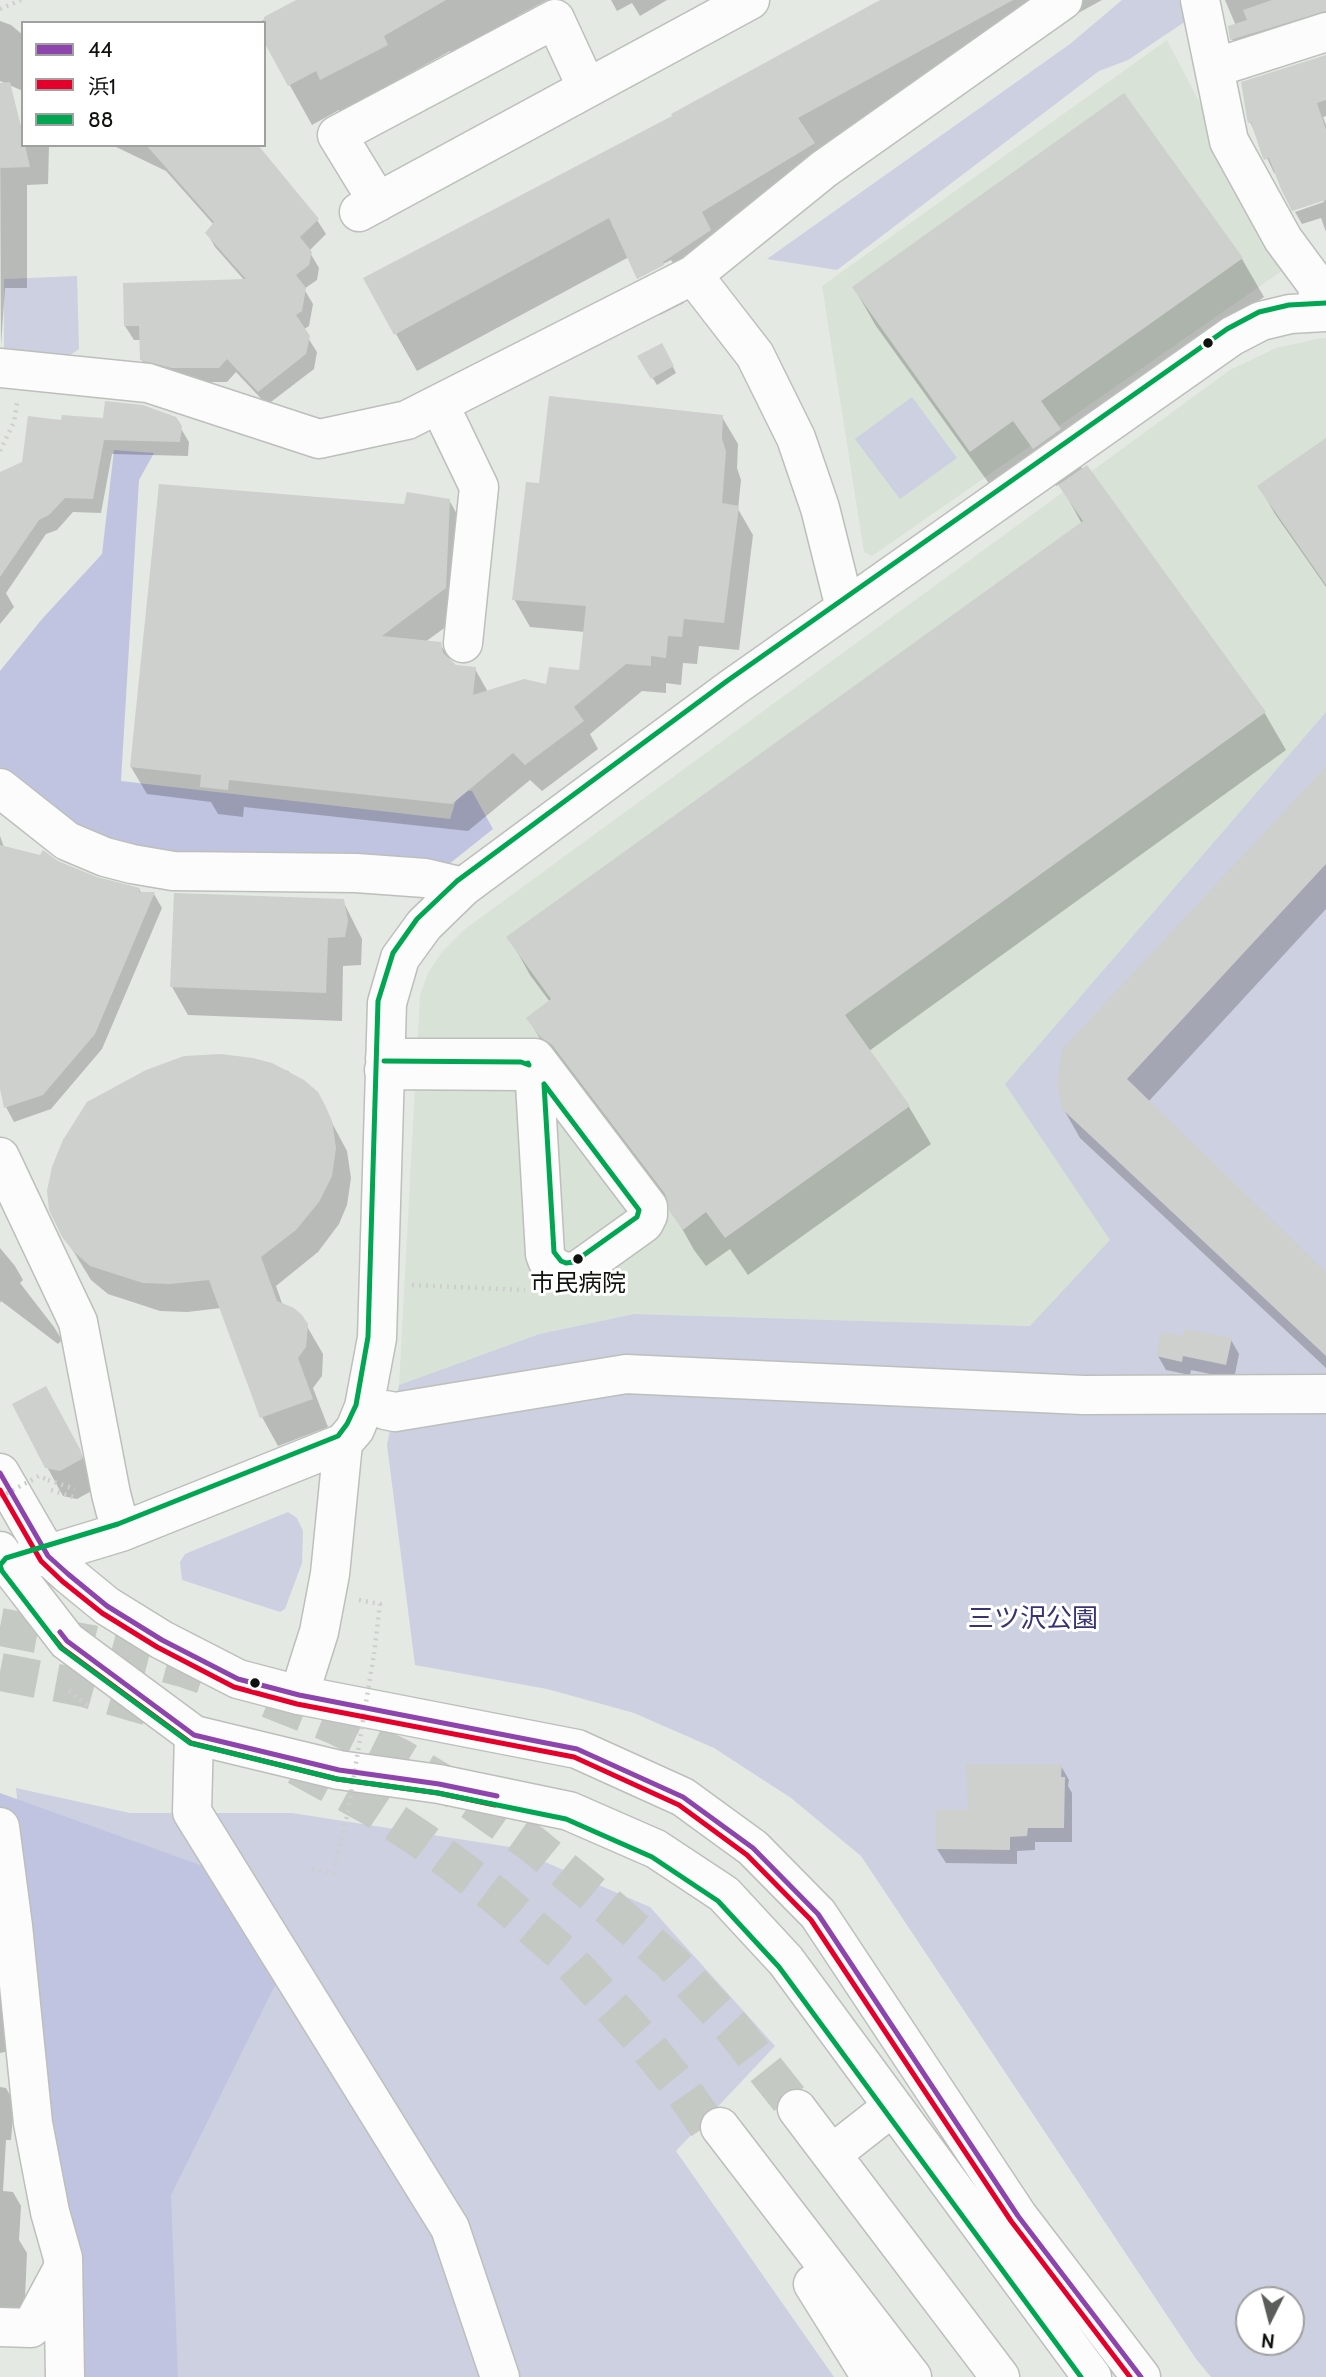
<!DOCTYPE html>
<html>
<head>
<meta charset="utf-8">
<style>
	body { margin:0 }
	#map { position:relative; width:1326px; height:2377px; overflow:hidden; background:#e5e9e4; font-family:Cabin,"Noto Sans JP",sans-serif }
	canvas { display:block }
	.legend { position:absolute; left:21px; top:21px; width:245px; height:126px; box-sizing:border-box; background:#fff; border:2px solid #9fa09f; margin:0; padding:9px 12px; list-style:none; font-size:21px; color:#0f120e }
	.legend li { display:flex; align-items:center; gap:14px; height:35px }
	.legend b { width:35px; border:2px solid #9fa09f }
	.north { position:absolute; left:1235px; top:2286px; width:70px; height:70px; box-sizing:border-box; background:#fff; border:2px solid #9fa09f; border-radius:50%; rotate:186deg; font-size:19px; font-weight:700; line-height:28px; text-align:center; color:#0f120e }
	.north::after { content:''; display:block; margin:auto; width:24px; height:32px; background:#5a5d59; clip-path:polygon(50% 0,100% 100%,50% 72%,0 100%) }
</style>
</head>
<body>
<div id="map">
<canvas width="1326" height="2377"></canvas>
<ul class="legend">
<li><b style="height:9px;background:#8e44ad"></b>44</li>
<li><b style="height:9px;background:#e4002b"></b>浜1</li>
<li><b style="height:9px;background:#00a651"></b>88</li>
</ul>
<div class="north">N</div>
</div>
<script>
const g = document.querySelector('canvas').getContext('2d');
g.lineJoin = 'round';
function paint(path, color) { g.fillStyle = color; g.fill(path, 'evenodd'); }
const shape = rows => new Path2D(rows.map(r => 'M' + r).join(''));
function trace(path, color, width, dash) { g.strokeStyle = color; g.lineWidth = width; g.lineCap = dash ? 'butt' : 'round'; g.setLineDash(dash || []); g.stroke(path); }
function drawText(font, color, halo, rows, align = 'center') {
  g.font = font + ' Cabin,"Noto Sans JP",sans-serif'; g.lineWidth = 6; g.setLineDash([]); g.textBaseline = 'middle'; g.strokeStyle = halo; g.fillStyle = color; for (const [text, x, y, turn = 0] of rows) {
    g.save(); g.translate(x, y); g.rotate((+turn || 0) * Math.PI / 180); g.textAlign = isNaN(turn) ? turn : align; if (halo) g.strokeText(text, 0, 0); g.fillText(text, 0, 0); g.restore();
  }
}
const built = shape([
	[1167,40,1286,268,872,556,864,552,822,286],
	[1322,338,1326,338,1326,712,1006,1083,1114,1243,1030,1326,634,1314,539,1334,399,1385,420,995,428,973,442,952,465,929,1230,370,1276,348]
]);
const green = shape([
	[1122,0,1179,0,1186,21,1128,60,1099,71,837,270,767,259,1070,44],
	[77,276,79,349,67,357,4,350,4,279],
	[912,397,957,458,900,499,855,439],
	[1326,712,1326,2377,1211,2377,1196,2359,861,1856,791,1798,714,1748,634,1713,547,1689,415,1665,387,1445,399,1385,539,1334,634,1314,1030,1326,1110,1240,1005,1084],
	[1249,2300,1291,2300,1291,2342,1249,2342],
	[288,1512,297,1518,303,1531,302,1563,285,1609,280,1612,182,1580,180,1562,185,1554],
	[16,1788,130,1813,292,1813,510,1847,650,1907,775,2046,676,2151,834,2377,83,2377,55,2166]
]);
const forest = shape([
	[114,450,154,453,139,480,121,781,450,819,459,790,472,791,493,829,439,872,107,850,0,776,0,671,42,619,102,554],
	[0,1793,225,1874,286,1963,171,2195,178,2377,63,2377,0,1829]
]);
const shadow = shape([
	[300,0,547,0,517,16,521,25,452,55,450,51,405,76,409,85,344,119,339,110,312,125,264,39,264,23,258,23],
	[611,0,667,0,640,16,632,3,617,11],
	[883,0,1102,0,820,155,684,300,684,303,660,315,639,280,673,263,671,260,639,276,639,279,629,257,417,371,396,334,674,116],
	[1225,0,1326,0,1326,26,1240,53,1232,39,1236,26],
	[0,21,11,25,23,35,23,91,0,81],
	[1326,57,1326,116,1323,117,1326,125,1326,232,1321,218,1302,224,1295,212,1324,202,1323,199,1274,173,1250,122],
	[0,125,23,125,23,145,49,145,48,184,27,185,27,288,5,288,1,345],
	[112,145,256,145,317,220,326,234,309,251,319,268,317,280,304,289,313,304,309,326,303,330,317,352,314,369,267,405,236,372,227,382,181,382,150,374,142,360,141,340,134,340,125,326,245,281,215,247,207,233,214,225,166,171],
	[1242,259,1264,297,1065,438,1083,470,1264,712,1286,750,869,1051,909,1107,931,1144,748,1275,730,1249,706,1266,694,1250,670,1207,576,1083,550,1056,528,1018,550,1002,530,975,509,937,1082,524,1060,484,1056,486,1037,458,993,489,876,326,854,288],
	[665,351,676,373,657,385,639,356],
	[722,417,738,444,737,468,741,480,738,509,753,535,739,650,699,646,697,664,683,663,681,685,666,683,666,693,642,691,590,734,598,749,542,791,530,780,468,831,244,807,243,817,218,814,211,802,147,794,131,767,405,506,449,500,465,528,461,616,425,642,440,644,455,667,475,669,488,692,548,687,580,672,585,632,530,627,514,599,540,485],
	[63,422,180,427,189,442,188,456,112,454,101,513,73,512,57,530,46,534,6,593,14,607,0,624,0,478,24,463],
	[1326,440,1326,587,1275,514,1259,486],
	[1326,769,1326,909,1148,1102,1326,1274,1326,1368,1080,1138,1063,1108],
	[0,836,4,847,57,863,96,879,139,889,142,894,154,894,162,908,102,1049,51,1109,14,1122,6,1107,0,1081],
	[343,901,362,939,361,965,343,966,342,1021,188,1015,172,987],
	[271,1065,288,1071,316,1093,347,1151,351,1178,347,1205,339,1224,318,1252,276,1286,283,1306,301,1316,323,1354,322,1376,313,1388,328,1427,278,1446,262,1417,221,1308,187,1312,160,1311,108,1294,91,1280,64,1236],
	[0,1248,15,1266,23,1280,20,1283,54,1327,62,1340,58,1344,1,1301,0,1303],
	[1184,1338,1231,1340,1239,1354,1234,1379,1191,1370,1190,1375,1166,1370,1158,1356],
	[61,1417,96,1482,97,1488,77,1499,63,1496,47,1467],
	[1061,1766,1069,1780,1068,1786,1072,1793,1072,1842,1035,1842,1035,1850,1017,1851,1017,1864,946,1863,937,1849,969,1811],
	[0,1967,9,2051,0,2053],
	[0,2087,6,2088,14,2102,11,2140,6,2140,3,2191,13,2192,21,2206,19,2240,27,2253,24,2320,0,2321]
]);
const building = shape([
	[296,0,446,0,384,36,388,45,320,80,316,71,288,86,264,42,264,17],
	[880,0,1013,0,798,118,815,143,702,212,711,230,663,262,664,265,637,279,609,218,394,335,363,278,672,116,671,114],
	[1272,0,1326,0,1326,11,1230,40,1228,26,1247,20,1243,10],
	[1326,55,1326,100,1317,103,1326,130,1326,200,1292,211,1281,189,1269,158,1264,160,1262,156,1251,122,1248,123,1247,119,1241,82],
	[10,82,23,135,23,145,25,145,30,167,0,168,0,83],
	[1124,93,1243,258,1041,401,1061,429,1033,449,1013,421,970,452,852,287],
	[146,145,258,145,319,219,300,237,312,252,309,265,296,275,306,288,302,311,296,315,310,336,306,354,258,392,227,359,219,368,172,368,140,360,139,326,124,326,123,283,246,279,205,233,214,222],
	[662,343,674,366,651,379,637,356],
	[549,396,723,415,722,439,726,451,722,503,739,506,724,623,684,619,682,637,668,636,666,658,651,656,651,666,626,664,574,707,584,721,525,765,513,753,452,804,229,780,228,790,200,787,201,775,130,767,159,484,404,504,407,492,450,499,446,588,382,636,441,642,443,653,456,665,476,667,473,695,524,679,546,684,549,667,579,670,586,606,512,600,526,482,539,483],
	[105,401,143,405,176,417,182,426,180,442,104,440,93,499,65,498,49,515,39,520,0,577,0,472,22,462,28,416,61,420,62,415,103,418],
	[1326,438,1326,585,1257,486],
	[1087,465,1266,712,845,1015,910,1106,725,1238,706,1212,683,1230,670,1212,665,1194,552,1045,540,1037,526,1018,551,999,506,937,1083,521,1058,485],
	[1326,766,1326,864,1127,1079,1326,1272,1326,1356,1062,1109,1057,1084,1062,1049],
	[0,845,40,855,43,850,58,861,97,877,140,888,139,892,155,892,95,1034,43,1095,4,1108,0,1089],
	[174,893,344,899,348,921,345,937,328,938,326,993,170,987],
	[221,1054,253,1058,272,1063,304,1080,318,1092,325,1105,332,1121,336,1148,332,1176,319,1202,296,1230,261,1257,277,1301,294,1308,302,1315,308,1324,306,1347,298,1358,313,1399,260,1418,209,1280,170,1284,143,1283,90,1266,73,1251,62,1237,49,1210,47,1191,52,1167,63,1140,87,1102,146,1070,184,1056],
	[1185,1329,1232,1338,1226,1365,1183,1356,1182,1362,1156,1356,1161,1332,1183,1336],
	[46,1386,81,1451,82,1459,60,1471,45,1468,12,1404],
	[966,1764,1062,1764,1061,1777,1065,1777,1064,1828,1028,1828,1027,1836,1010,1837,1010,1850,936,1849,936,1809,968,1810]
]);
const highwayTunnel = shape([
	[0,1627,91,1644,183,1668,215,1679],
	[0,1672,84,1688,157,1709],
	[269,1699,334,1725,401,1758,463,1795,531,1843,610,1908,672,1963,731,2026,797,2109],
	[297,1766,370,1806,423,1841,496,1896,562,1953,644,2042,679,2085,713,2134]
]);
const path = shape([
	[0,9,21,0],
	[0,451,14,422,17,403],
	[683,1206,691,1217,683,1222],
	[412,1285,525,1290],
	[48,1480,75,1489],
	[51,1490,76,1498],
	[359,1600,380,1604,374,1654],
	[69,1691,90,1708],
	[312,1869,333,1873,348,1812]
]);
const minor = shape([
	[1200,0,1229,141,1283,239,1317,285,1320,311],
	[1214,68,1326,32],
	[378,202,337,135,555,19,587,88],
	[359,212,750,0],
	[693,275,755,355,796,438,820,508,845,608],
	[0,368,148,383,319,439,407,420,693,275,824,169,1063,0],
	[439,404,479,487,463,643],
	[0,788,67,841,105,857,132,864,173,871,356,873,425,878,463,887],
	[384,1070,521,1071,531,1075,535,1084,545,1254,548,1262,556,1268,564,1272,577,1271,644,1223,648,1215,648,1207,535,1058,385,1058],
	[0,1157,78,1322,111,1494,121,1532],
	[385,1410,395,1412,626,1374,1083,1395,1326,1394],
	[19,1563,121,1532,343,1443,355,1429,364,1407,377,1338,387,1003,400,958,424,925,463,887,732,688,1232,336,1261,321,1290,314,1326,312],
	[299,1695,319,1632,330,1574,343,1443],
	[194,1735,192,1812,450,2228,500,2377],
	[0,1827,13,1926,33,2123,50,2212,63,2258,65,2377],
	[832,2154,892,2107],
	[0,2327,31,2328,62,2270]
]);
const major = shape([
	[0,1473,48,1556,68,1574,107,1606,162,1640,238,1679,299,1695,577,1749,683,1797,753,1848,818,1914,1018,2216,1141,2377],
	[0,1551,9,1566,67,1641,194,1735,339,1770,439,1784,569,1811,656,1849,724,1894,786,1961,1092,2377]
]);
const highway = shape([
	[797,2109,1000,2377],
	[720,2127,912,2377],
	[813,2284,871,2377],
	[1087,2371,1089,2377]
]);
const pathBridge = shape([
	[0,1497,39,1476,48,1480],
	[348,1812,374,1654]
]);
const bus1 = shape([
	[0,1473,48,1556,68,1574,107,1606,162,1640,238,1679,299,1695,577,1749,683,1797,753,1848,818,1914,1018,2216,1141,2377],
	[60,1632,67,1641,194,1735,339,1770,439,1784,497,1796]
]);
const bus2 = shape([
	[0,1490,41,1561,62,1581,102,1613,157,1647,234,1687,297,1704,574,1757,679,1805,747,1855,811,1920,1011,2221,1130,2377],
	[53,1637,62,1648,191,1743,337,1779,438,1793,495,1805]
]);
const bus3 = shape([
	[384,1061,521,1062,529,1065,528,1063],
	[544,1084,639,1210,637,1217,574,1262,566,1263,561,1261,554,1252,544,1084],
	[1081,2377,779,1967,718,1901,652,1857,566,1819,438,1793,337,1779,190,1743,61,1648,2,1571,0,1565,6,1558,118,1524,338,1436,347,1424,356,1405,368,1337,378,1001,393,953,417,919,457,881,727,681,1227,329,1259,312,1289,305,1326,303]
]);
const markers = [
	[1208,343,6,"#0f120e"],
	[578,1259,6,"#0f120e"],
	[255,1683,6,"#0f120e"]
];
const busNames = [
	["市民病院",578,1284]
];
const parkNames = [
	["三ツ沢公園",1033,1619]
];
paint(built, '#d9e2d6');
paint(green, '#cdd0e1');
paint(forest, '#c1c4e0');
paint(shadow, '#0003');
paint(building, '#cdd0cc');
trace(highwayTunnel, '#c5c9c4', 38, [38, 19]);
trace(minor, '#bcbfbb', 41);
trace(major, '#bcbfbb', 41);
trace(highway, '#bcbfbb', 41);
trace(path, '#cdcfcd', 4.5, [2, 5]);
trace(minor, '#fbfcfb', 38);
trace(major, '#fbfcfb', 38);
trace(highway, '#fbfcfb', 38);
trace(pathBridge, '#cdcfcd', 4.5, [2, 5]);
trace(bus1, '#8e44ad', 5);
trace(bus2, '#e4002b', 5);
trace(bus3, '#00a651', 5);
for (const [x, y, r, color] of markers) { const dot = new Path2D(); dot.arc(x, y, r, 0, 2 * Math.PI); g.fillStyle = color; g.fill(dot); trace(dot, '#fff', 2.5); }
drawText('24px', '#0f120e', '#fff', busNames);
drawText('26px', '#373375', '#fff', parkNames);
</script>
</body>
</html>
